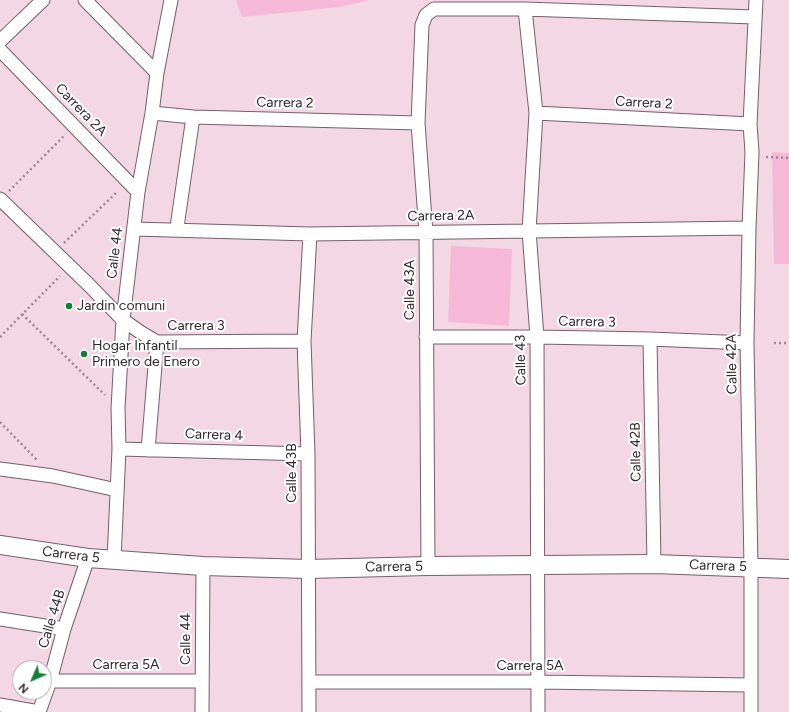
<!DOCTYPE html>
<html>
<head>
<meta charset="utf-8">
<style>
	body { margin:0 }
	#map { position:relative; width:789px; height:712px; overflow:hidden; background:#f3d7e4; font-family:Figtree,sans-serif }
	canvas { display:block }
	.north { position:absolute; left:12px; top:660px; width:40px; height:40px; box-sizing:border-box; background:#fff; border:1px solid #ada9ab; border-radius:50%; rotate:225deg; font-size:11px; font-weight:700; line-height:16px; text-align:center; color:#32272c }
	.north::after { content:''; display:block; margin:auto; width:14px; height:18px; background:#118036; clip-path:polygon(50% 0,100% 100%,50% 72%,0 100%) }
</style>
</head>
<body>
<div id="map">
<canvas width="789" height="712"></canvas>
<div class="north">N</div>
</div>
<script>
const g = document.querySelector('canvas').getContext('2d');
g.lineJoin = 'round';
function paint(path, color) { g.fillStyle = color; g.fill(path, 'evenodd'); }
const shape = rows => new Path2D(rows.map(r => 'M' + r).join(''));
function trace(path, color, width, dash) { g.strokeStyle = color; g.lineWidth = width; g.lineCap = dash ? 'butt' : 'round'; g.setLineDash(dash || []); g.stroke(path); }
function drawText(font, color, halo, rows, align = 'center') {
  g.font = font + ' Figtree,sans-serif'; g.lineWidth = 4; g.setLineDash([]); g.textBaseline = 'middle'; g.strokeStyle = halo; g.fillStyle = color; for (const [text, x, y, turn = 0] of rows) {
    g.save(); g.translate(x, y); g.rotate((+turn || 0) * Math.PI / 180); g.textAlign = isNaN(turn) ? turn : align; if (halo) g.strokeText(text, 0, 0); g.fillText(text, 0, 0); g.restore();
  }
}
const green = shape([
	[236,0,370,0,340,7,242,17],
	[772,152,789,153,789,264,774,264],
	[451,246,512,249,509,326,448,322]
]);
const path = shape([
	[766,157,789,158],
	[9,191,65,135],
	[64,243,118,191],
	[22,314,105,395],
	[0,337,60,276],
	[774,343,789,343],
	[0,422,37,460]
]);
const street = shape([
	[85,0,157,73],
	[525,9,536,113,529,231,537,337,538,712],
	[0,41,43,0],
	[0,50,138,192],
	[152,113,193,117,418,123],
	[536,113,750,124],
	[0,199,89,285,123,320,140,332,157,342,304,341],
	[134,229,310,234,749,228],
	[177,230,178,220,193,117],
	[426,337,537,337,650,339,747,343],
	[650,339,654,564],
	[119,449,308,454],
	[148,450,157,342],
	[0,469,53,476,117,490],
	[114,560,119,449,118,408,123,320,138,192,152,113,157,73,171,0],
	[428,566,426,233,418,123,422,25,426,15,434,9,525,9,755,17],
	[0,619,64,629],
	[50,681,202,681],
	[309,682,538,682,750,685],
	[0,705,39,712],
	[39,712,50,681,64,629,88,558],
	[202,712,203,566],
	[309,712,308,454,304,341,310,234],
	[751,712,751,567,747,343,749,228,752,152,750,124,756,0]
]);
const secondary = shape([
	[0,545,88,558,203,566,308,569,428,566,654,564,789,569]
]);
const markers = [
	[69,306,4,"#118036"],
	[84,354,4,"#118036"]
];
const streetNames = [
	["Carrera 2",285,103,1],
	["Carrera 2",644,103,3],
	["Carrera 2A",81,110,46],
	["Carrera 2A",441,216,-1],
	["Calle 44",115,253,-83],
	["Calle 43A",410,290,-90],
	["Carrera 3",587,322,1],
	["Carrera 3",196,326],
	["Calle 43",521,360,-91],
	["Calle 42A",732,364,-91],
	["Carrera 4",214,435,2],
	["Calle 42B",636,452,-91],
	["Calle 43B",292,473,-90],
	["Carrera 5",71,555,7],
	["Carrera 5",718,566,2],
	["Carrera 5",394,567,-1],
	["Calle 44B",52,619,-73],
	["Calle 44",186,639,-90],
	["Carrera 5A",126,665],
	["Carrera 5A",530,666]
];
const poiNames = [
	["Jardin comuni",77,306],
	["Hogar Infantil",92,346],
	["Primero de Enero",92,362]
];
paint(green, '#f5b9d7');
trace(street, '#765e6a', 15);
trace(secondary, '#765e6a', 20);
trace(path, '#9d8892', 2.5, [2, 3]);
trace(street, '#fff', 13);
trace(secondary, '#fff', 18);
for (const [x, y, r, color] of markers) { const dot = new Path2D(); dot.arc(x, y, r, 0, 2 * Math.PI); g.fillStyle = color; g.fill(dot); trace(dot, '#fff', 1.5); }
drawText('14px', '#32272c', '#fff', streetNames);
drawText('14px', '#32272c', '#fff', poiNames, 'left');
</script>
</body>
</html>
